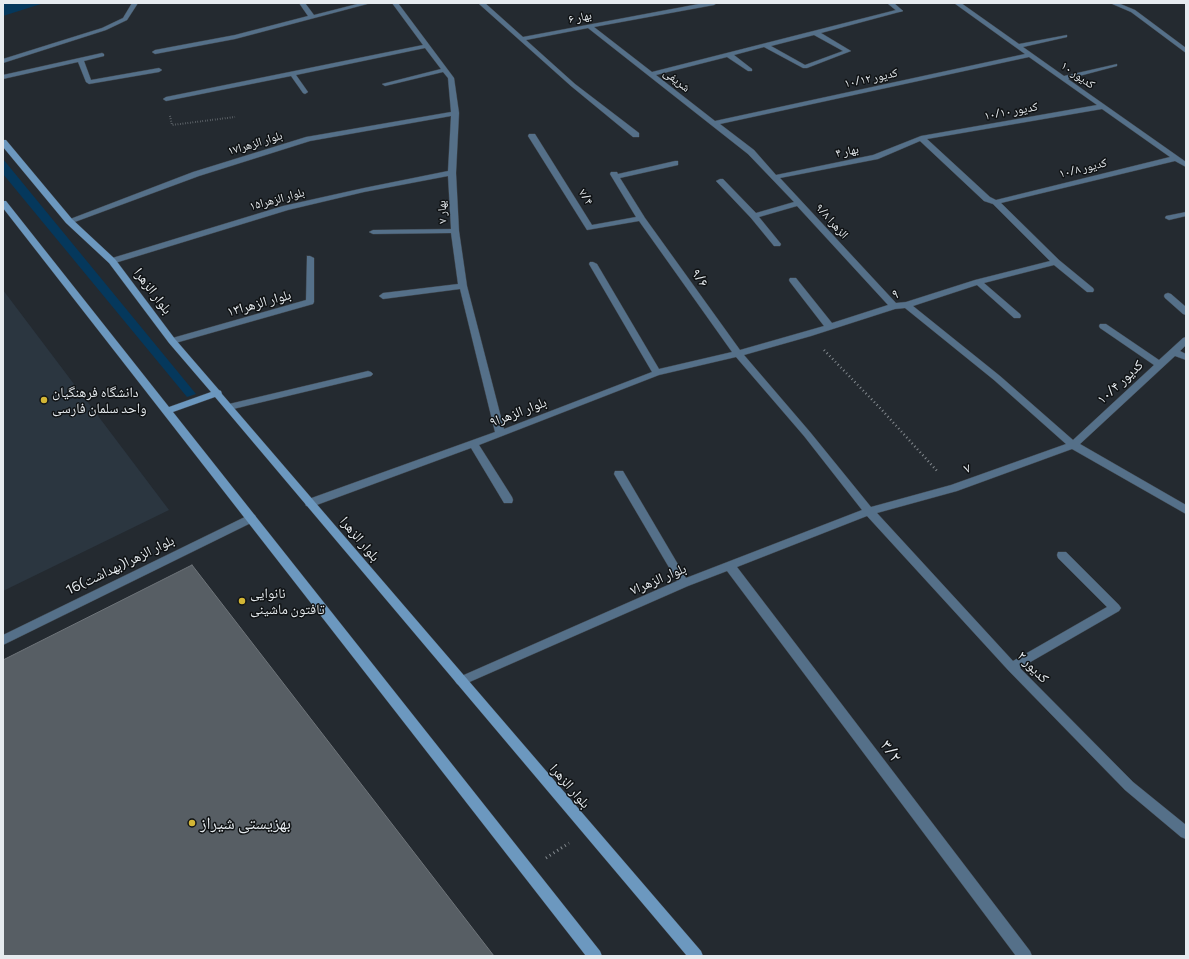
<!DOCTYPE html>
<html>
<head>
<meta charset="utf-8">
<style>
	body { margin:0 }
	#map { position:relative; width:1189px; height:959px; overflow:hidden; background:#242a30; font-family:Commissioner,sans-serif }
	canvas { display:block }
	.frame { position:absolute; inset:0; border:4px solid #e6ebef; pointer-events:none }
</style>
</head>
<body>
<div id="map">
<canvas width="1189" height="959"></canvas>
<div class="frame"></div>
</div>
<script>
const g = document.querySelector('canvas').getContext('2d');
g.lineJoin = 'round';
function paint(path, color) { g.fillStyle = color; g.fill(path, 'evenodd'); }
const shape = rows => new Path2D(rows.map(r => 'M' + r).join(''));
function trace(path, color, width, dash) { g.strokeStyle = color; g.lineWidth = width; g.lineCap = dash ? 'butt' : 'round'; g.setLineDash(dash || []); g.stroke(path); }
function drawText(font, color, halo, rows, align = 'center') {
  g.font = font + ' Commissioner,"Noto Naskh Arabic",sans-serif'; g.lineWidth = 3; g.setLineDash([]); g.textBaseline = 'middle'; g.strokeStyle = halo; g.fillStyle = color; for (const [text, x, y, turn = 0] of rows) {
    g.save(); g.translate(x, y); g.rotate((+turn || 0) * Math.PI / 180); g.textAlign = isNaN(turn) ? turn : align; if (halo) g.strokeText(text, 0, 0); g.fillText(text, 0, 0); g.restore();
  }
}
const built = shape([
	[3,290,169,510,3,591]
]);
const green = shape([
	[3,3,44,3,3,16],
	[3,159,196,394,187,397,3,174]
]);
const building = shape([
	[192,565,494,956,3,956,3,660,192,565]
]);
const pathFar2 = shape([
	[170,116,172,125,235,117]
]);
const pathFar1 = shape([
	[824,350,881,409,938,472]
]);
const path = shape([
	[546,858,569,843]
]);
const lane = shape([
	[887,3,894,3,903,11,898,12,887,3]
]);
const street = shape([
	[132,3,138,3,127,20,106,30,3,63,3,59,102,28,123,18,132,3],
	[299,3,305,3,314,15,361,3,371,3,235,39,155,54,152,52,155,50,235,35,308,16,299,3],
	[392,3,398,3,454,78,459,113,456,173,459,231,467,286,504,429,652,372,589,264,590,262,593,262,597,264,659,369,732,352,639,221,587,230,528,136,529,134,535,134,592,225,636,217,610,174,611,172,617,172,618,174,675,161,678,161,678,165,620,178,645,218,740,350,824,326,790,282,789,280,790,278,796,278,832,323,888,305,797,206,759,217,781,244,780,246,774,246,751,218,716,181,720,179,723,179,756,213,794,202,748,154,588,28,526,40,575,84,639,133,639,137,633,137,571,86,478,3,485,3,523,37,704,3,717,3,714,5,594,27,652,72,900,9,903,11,821,33,851,51,807,68,803,68,764,47,734,55,752,69,752,71,748,71,727,57,656,75,715,121,1025,54,954,3,961,3,1019,44,1067,35,1067,37,1023,47,1064,76,1117,64,1117,66,1068,79,1186,162,1186,167,1175,161,1001,203,1059,260,1093,288,1094,290,1093,292,1087,292,1054,265,984,283,1020,314,1021,316,1020,318,1014,318,977,285,913,306,1000,376,1073,440,1154,365,1100,328,1099,326,1100,324,1106,324,1159,360,1183,338,1186,337,1186,345,1180,351,1186,354,1186,360,1175,356,1080,444,1186,505,1186,514,1072,449,957,491,877,513,1013,661,1107,607,1058,558,1057,555,1058,552,1066,552,1119,605,1121,608,1119,611,1020,668,1133,782,1186,825,1186,839,1181,837,1125,790,1008,670,867,516,737,567,1030,951,1032,956,1016,956,727,571,688,586,465,684,461,686,457,684,455,681,457,678,677,581,614,474,615,471,623,471,686,578,862,510,804,436,736,357,659,375,479,445,512,497,513,500,512,503,504,503,471,448,314,506,306,506,305,503,306,500,495,432,460,289,383,299,379,296,383,293,458,284,451,233,373,234,369,232,373,230,451,229,448,176,364,192,288,210,115,263,112,263,108,261,109,259,283,206,364,188,448,171,451,116,310,141,199,176,72,223,69,223,65,221,193,172,306,137,451,112,448,78,443,72,385,86,382,84,441,69,425,48,296,75,308,92,305,94,303,93,291,76,166,101,163,99,166,97,423,45,392,3],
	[814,35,843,51,805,65,771,46,814,35],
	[1029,57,1097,105,921,136,873,155,776,175,754,150,720,124,1029,57],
	[1102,109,1170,157,996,200,990,197,927,139,1102,109],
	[920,141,984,201,993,204,1050,261,975,280,906,302,896,303,780,178,878,159,920,141],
	[905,308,994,380,1066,444,951,485,871,507,810,432,744,355,811,336,895,309,905,308],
	[1110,3,1118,3,1135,10,1186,48,1186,53,1131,12,1110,3],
	[102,53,104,54,104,56,84,61,91,80,159,68,162,70,159,72,89,84,86,82,78,62,3,79,3,75,102,53],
	[1186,212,1186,216,1169,220,1165,218,1166,216,1186,212],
	[307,256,310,256,314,258,314,302,313,304,172,344,168,341,169,339,306,300,307,256],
	[1168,293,1171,294,1186,307,1186,315,1183,314,1165,298,1164,296,1165,294,1168,293],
	[368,371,371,372,373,374,371,376,229,410,224,407,229,404,368,371],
	[251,514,255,515,256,518,255,521,3,645,3,635,251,514]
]);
const secondary = shape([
	[3,140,6,140,72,219,115,259,175,339,219,390,221,391,222,394,701,951,703,956,687,956,215,397,173,412,600,951,602,956,586,956,3,208,3,201,6,201,169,407,211,392,169,343,109,263,66,223,3,147,3,140]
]);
const markers = [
	[44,400,4,"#d3b635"],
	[242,601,4,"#d3b635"],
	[192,823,4,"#d3b635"]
];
const farStreetnames = [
	["بهار ۶",580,17,-11],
	["کدیور ۱۰",1078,75,35],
	["کدیور ۱۰/۱۲",871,78,-12],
	["شریفی",677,80,38],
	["کدیور ۱۰/۱۰",1011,111,-10],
	["بلوار الزهرا۱۷",255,143,-17],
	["بهار ۴",847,151,-11],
	["کدیور ۱۰/۸",1083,168,-14],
	["۷/۴",586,197,58],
	["بلوار الزهرا۱۵",277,199,-15],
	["بهار ۷",442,212,-93],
	["الزهرا ۹/۸",832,221,48]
];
const streetNames = [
	["۹/۶",700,278,54],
	["بلوار الزهرا",153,291,53],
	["۹",895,294,-10],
	["بلوار الزهرا۱۳",259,303,-16],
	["کدیور ۱۰/۴",1120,382,-43],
	["بلوار الزهرا۹",518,412,-21],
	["۷",967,468,-20],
	["بلوار الزهرا",360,539,50],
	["16بلوار الزهرا(بهداشت)",120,565,-26],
	["بلوار الزهرا۷",658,579,-23],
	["۲ کدیور",1033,667,46],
	["بلوار الزهرا",570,786,49]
];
const poiNames = [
	["دانشگاه فرهنگیان",52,392],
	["واحد سلمان فارسی",52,408],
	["نانوایی",250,593],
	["تافتون ماشینی",250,609]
];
const nearStreetnames = [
	["۳/۲",891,751,53]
];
const nearPoinames = [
	["بهزیستی شیراز",200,823]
];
paint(built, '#2b3640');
paint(green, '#05385c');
paint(building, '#575e64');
trace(building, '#6e7479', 1);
trace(lane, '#3f454b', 1);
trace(street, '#3f454b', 1);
trace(secondary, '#3f454b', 1);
trace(pathFar2, '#868c91', 2, [0.5, 2]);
trace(pathFar1, '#868c91', 2.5, [1, 3]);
trace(path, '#868c91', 3, [1, 3.5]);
paint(lane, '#557089');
paint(street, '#557089');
paint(secondary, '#6c98bf');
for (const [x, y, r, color] of markers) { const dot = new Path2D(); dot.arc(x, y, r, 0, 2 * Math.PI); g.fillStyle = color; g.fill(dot); trace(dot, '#101315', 1.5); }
drawText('12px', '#e6ebef', '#101315', farStreetnames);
drawText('14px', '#e6ebef', '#101315', streetNames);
drawText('14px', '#e6ebef', '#101315', poiNames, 'left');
drawText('17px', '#e6ebef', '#101315', nearStreetnames);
drawText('17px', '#e6ebef', '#101315', nearPoinames, 'left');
</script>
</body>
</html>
